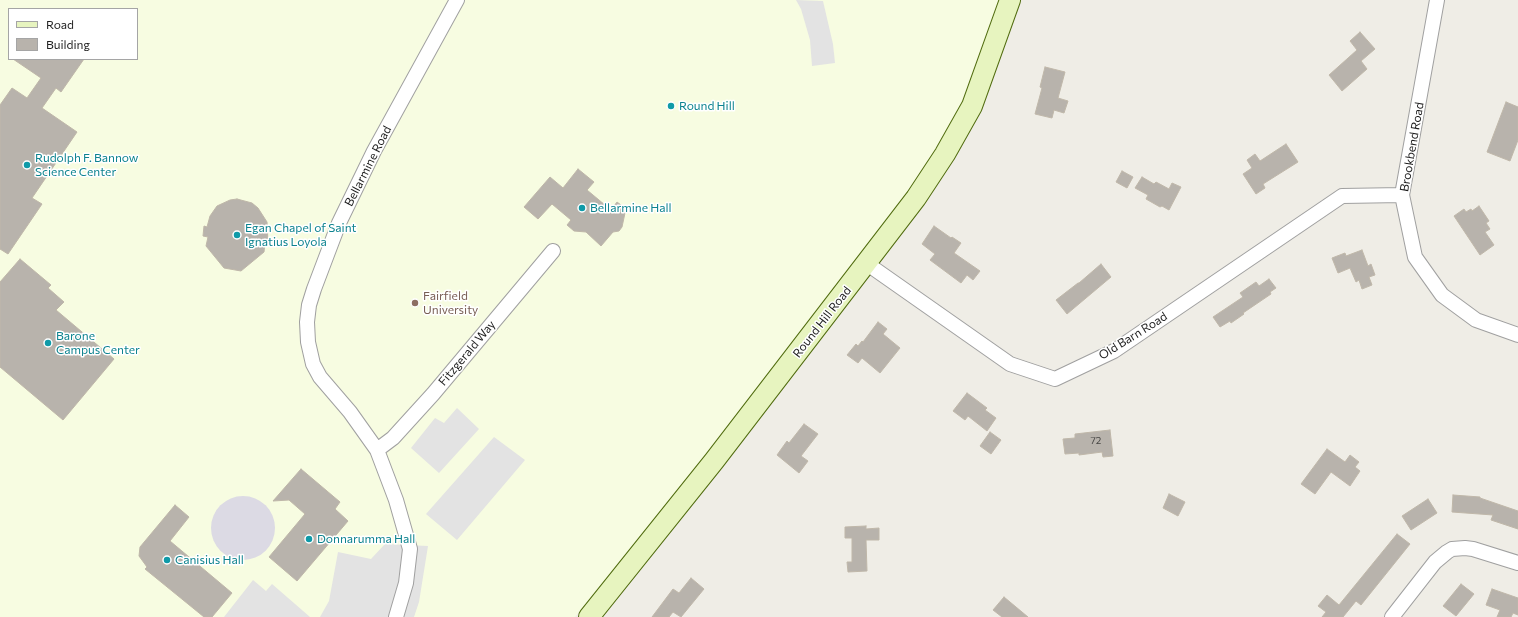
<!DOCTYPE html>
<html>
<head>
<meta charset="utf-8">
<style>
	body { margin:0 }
	#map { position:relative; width:1518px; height:617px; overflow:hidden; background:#efede6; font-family:Commissioner,sans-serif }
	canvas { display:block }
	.legend { position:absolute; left:8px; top:8px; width:130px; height:52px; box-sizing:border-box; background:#fff; border:1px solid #a5a5a5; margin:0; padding:5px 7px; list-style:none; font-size:12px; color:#1f1f1f }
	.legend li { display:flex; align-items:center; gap:8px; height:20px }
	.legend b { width:20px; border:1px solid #a5a5a5 }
</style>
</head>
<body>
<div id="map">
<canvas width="1518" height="617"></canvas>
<ul class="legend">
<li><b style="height:5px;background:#e7f4bf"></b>Road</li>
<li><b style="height:11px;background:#b8b3ac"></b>Building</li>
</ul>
</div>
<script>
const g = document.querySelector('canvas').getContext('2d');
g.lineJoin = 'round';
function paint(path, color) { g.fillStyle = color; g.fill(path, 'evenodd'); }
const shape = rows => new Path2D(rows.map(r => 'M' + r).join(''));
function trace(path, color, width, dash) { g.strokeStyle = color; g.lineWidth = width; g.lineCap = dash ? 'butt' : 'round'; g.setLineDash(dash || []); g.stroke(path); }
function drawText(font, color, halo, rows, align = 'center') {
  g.font = font + ' Commissioner,sans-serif'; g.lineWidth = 3; g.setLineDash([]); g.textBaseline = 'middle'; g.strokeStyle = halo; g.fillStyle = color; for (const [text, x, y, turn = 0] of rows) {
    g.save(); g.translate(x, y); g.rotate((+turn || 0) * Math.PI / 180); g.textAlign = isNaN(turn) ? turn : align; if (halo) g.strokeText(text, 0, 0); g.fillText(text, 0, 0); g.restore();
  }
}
const education = shape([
	[0,0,1001,0,960,108,921,176,775,374,575,617,0,617],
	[9,9,137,9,137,59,9,59]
]);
const parking = shape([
	[796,0,823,1,833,44,835,63,812,66,810,40,801,9],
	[457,408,479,429,439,473,411,448,435,418,444,423],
	[494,437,525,460,457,540,426,514],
	[385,544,428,546,419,602,414,617,320,617,329,601,338,552,371,559],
	[253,580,266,591,272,584,310,617,224,617]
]);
const plaza = shape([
	'211 528a32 32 0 1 1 64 0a32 32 0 1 1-64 0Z'
]);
const building = shape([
	[1360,32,1375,49,1361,61,1367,69,1342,91,1329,75,1357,50,1350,41,1360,32],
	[13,59,84,59,61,92,56,88,42,108,77,132,32,198,42,204,8,254,0,249,0,105,12,88,27,98,41,78,13,59],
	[1045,67,1065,72,1058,98,1068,101,1064,113,1054,110,1052,118,1035,114,1042,88,1040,87,1045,67],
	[1506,102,1518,107,1518,140,1510,161,1487,152,1506,102],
	[1286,144,1298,162,1263,184,1265,188,1256,194,1243,174,1252,168,1247,160,1255,154,1260,161,1286,144],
	[578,169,594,182,587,190,611,210,617,202,625,208,625,213,622,227,619,231,613,232,601,246,586,232,574,231,567,225,571,220,552,204,538,219,524,207,550,177,563,188,578,169],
	[1122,171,1133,177,1127,188,1116,182,1122,171],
	[1142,177,1154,184,1156,182,1169,189,1172,183,1181,187,1169,210,1162,206,1160,207,1146,199,1148,195,1135,188,1142,177],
	[237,199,252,203,258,208,267,222,268,243,265,243,264,252,241,271,224,268,206,246,208,237,203,236,204,226,207,227,210,216,217,206,230,200,237,199],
	[1479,206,1489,221,1486,223,1490,229,1485,232,1494,245,1480,255,1454,216,1464,209,1466,212,1471,209,1472,211,1479,206],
	[934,226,951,238,952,237,961,243,954,253,980,271,973,280,967,275,961,283,930,260,935,254,922,244,934,226],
	[1362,250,1368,266,1371,264,1375,275,1369,277,1372,285,1362,289,1359,280,1356,282,1350,268,1338,273,1332,258,1345,253,1346,256,1362,250],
	[20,259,51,285,48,288,64,302,56,310,114,359,63,420,0,367,0,282,20,259],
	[1101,264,1111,277,1067,314,1056,300,1078,283,1079,283,1101,264],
	[1269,279,1276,288,1270,292,1271,294,1243,313,1244,314,1231,323,1230,321,1220,327,1213,317,1243,297,1240,293,1256,282,1259,286,1269,279],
	[878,322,887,329,883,334,900,348,880,373,862,358,858,363,847,355,856,344,858,346,862,341,863,342,878,322],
	[967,393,987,408,985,410,996,418,987,431,968,416,965,420,953,411,967,393],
	[804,424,818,434,801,456,808,461,799,473,777,455,787,441,789,443,804,424],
	[1110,430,1113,456,1103,457,1102,452,1079,455,1079,453,1065,454,1063,439,1075,438,1075,434,1110,430],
	[990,432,1001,440,991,454,980,446,990,432],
	[1327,449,1345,462,1350,455,1359,462,1355,467,1360,471,1350,486,1331,472,1315,494,1301,484,1327,449],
	[301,469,340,502,335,509,348,521,297,581,269,557,305,514,289,500,273,501,301,469],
	[1169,494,1185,502,1178,516,1163,508,1169,494],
	[1453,495,1480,497,1480,498,1518,511,1518,529,1491,520,1493,515,1452,512,1453,495],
	[1428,499,1437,513,1411,530,1402,516,1428,499],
	[175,505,189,517,170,541,232,593,212,617,204,617,145,569,147,567,139,556,140,547,175,505],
	[866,526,866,529,879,528,879,540,866,540,867,571,848,572,847,562,852,562,852,538,845,538,845,527,866,526],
	[1397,534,1410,544,1361,605,1356,601,1343,617,1322,617,1326,612,1318,606,1327,595,1339,605,1397,534],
	[691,578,704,589,681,617,673,612,669,617,652,617,673,589,679,593,691,578],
	[1461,584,1474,594,1456,616,1443,606,1461,584],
	[1492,589,1518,598,1518,615,1513,613,1511,617,1497,617,1500,610,1486,605,1492,589],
	[1004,597,1028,617,1002,617,993,610,1004,597]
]);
const minor = shape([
	[1437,0,1402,195,1415,257,1442,295,1476,320,1518,335],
	[866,263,1010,364,1055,379,1114,351,1342,196,1402,195],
	[377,450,393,438,433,394,553,251],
	[396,617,406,583,410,549,396,500,377,450,350,412,320,377,313,364,308,342,307,322,309,305,314,289,339,223,374,151,457,0],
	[1392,617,1435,562,1447,552,1452,549,1465,548,1473,549,1518,563]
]);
const secondary = shape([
	[589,617,714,461,916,198,945,154,972,106,1010,0]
]);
const markers = [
	[671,106,4,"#0f9aa8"],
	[27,165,4,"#0f9aa8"],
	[582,208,4,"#0f9aa8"],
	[237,235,4,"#0f9aa8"],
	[415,303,4,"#8d6e63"],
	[48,343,4,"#0f9aa8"],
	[309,539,4,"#0f9aa8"],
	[167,560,4,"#0f9aa8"]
];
const numberNames = [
	["72",1096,441]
];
const cultureNames = [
	["Round Hill",679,106],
	["Rudolph F. Bannow",35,158],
	["Science Center",35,172],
	["Bellarmine Hall",590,208],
	["Egan Chapel of Saint",245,228],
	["Ignatius Loyola",245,242],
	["Barone",56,336],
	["Campus Center",56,350],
	["Donnarumma Hall",317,539],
	["Canisius Hall",175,560]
];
const streetNames = [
	["Brookbend Road",1412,147,-80],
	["Bellarmine Road",368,166,-63],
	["Round Hill Road",822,322,-52],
	["Old Barn Road",1133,336,-32],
	["Fitzgerald Way",467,353,-50]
];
const educationNames = [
	["Fairfield",423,296],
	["University",423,310]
];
paint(education, '#f7fce1');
paint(parking, '#e3e3e3');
paint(plaza, '#dcdae4');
paint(building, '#b8b3ac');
trace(building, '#bfb7a9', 1);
trace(minor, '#a0a0a0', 16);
trace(secondary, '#516c0f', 22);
trace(minor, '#fff', 14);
trace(secondary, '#e7f4bf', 20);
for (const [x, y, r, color] of markers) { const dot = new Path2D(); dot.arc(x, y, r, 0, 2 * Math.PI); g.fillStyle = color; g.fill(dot); trace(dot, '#fff', 1.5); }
drawText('10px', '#454442', null, numberNames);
drawText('12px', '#0d838f', '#fff', cultureNames, 'left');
drawText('12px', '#1f1f1f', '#fff', streetNames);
drawText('12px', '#785e54', '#fff', educationNames, 'left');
</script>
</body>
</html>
